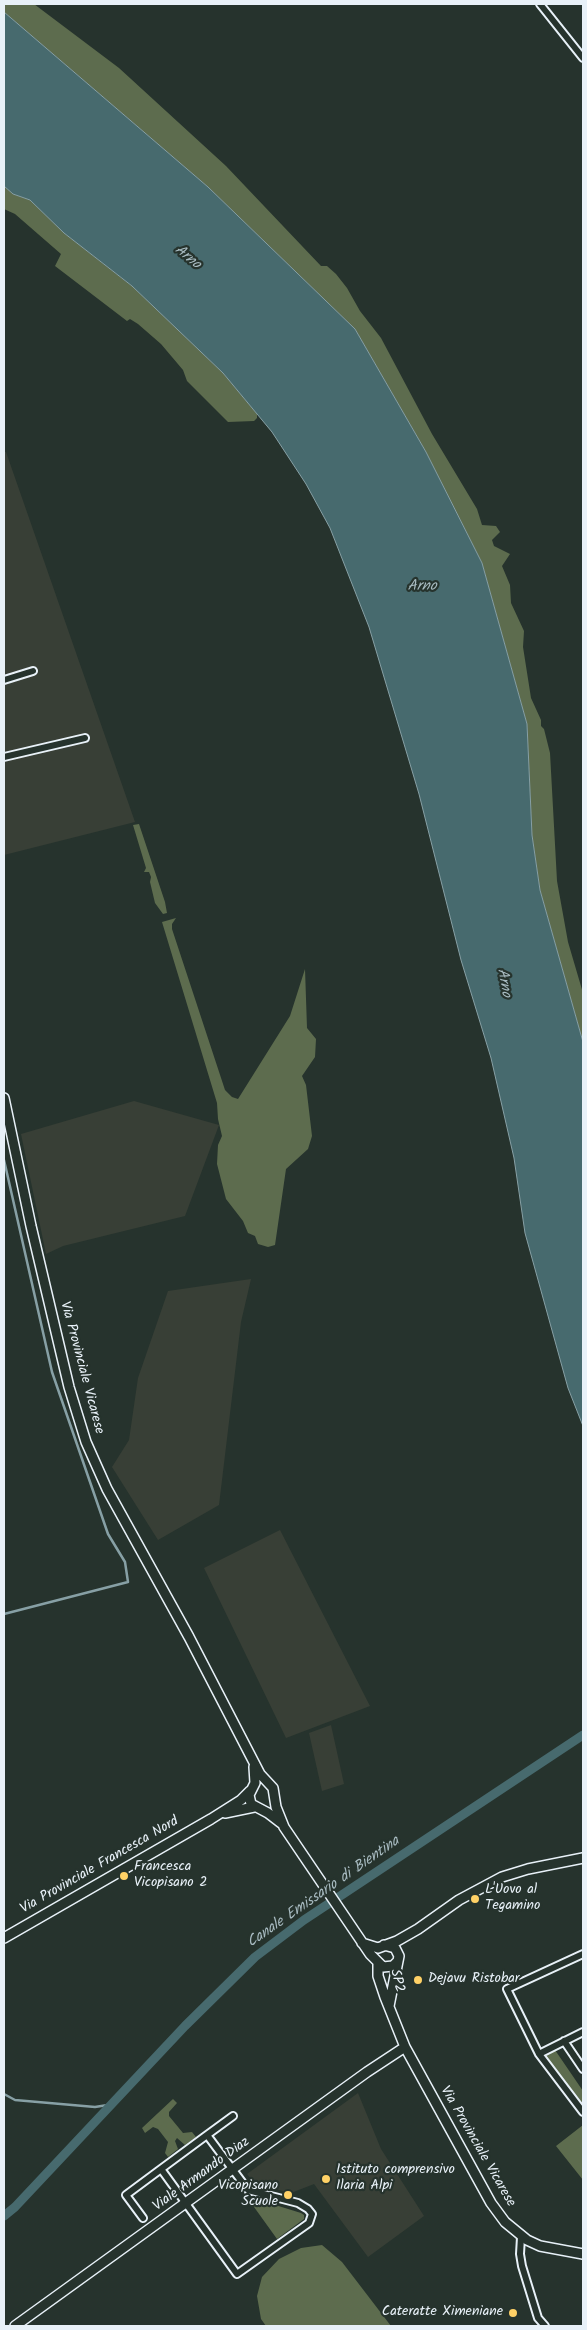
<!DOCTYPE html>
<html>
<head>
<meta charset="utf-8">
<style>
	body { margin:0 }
	#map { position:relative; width:587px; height:2330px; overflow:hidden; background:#26332d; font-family:Kalam,sans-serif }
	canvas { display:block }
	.frame { position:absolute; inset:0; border:5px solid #e8f1f8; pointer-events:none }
</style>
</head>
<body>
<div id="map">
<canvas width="587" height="2330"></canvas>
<div class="frame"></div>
</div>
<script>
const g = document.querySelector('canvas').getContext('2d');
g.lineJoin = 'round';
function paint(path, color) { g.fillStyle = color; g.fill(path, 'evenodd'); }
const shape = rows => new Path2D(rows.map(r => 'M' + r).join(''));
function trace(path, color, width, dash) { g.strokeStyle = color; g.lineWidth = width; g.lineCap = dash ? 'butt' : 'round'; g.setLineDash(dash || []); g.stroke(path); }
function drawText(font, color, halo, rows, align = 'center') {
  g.font = font + ' Kalam,sans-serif'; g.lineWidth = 4.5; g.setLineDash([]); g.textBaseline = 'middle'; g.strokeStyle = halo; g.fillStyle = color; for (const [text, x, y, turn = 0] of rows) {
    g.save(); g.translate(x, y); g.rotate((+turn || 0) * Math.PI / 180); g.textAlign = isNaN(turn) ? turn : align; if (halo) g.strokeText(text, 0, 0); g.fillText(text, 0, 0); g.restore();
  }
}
const built = shape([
	[4,452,6,452,135,822,4,855],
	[134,1101,219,1125,185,1216,63,1246,46,1254,21,1134],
	[251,1279,241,1322,219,1505,158,1540,112,1467,129,1440,138,1378,168,1291],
	[280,1530,370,1706,286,1738,204,1568],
	[331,1725,344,1784,322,1791,309,1733],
	[358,2093,381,2149,424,2216,368,2257,314,2184,291,2193,255,2184,247,2174]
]);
const green = shape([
	[4,4,34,4,119,68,226,166,321,266,327,266,336,274,347,288,360,311,381,338,432,434,477,509,482,525,496,526,500,532,492,540,494,546,510,554,502,566,510,585,511,603,524,631,523,647,531,698,541,720,541,726,544,729,550,753,557,881,568,942,583,993,583,1042,540,890,532,835,527,724,482,563,426,452,355,329,208,187,4,12],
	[4,186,13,194,30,200,64,233,133,287,223,373,257,414,257,418,254,421,228,422,187,381,183,370,161,344,138,324,130,319,127,321,55,266,61,254,15,214,4,209],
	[139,824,165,902,167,913,163,914,155,903,150,882,151,877,149,872,144,872,146,868,133,825],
	[176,918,172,924,172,929,225,1090,232,1097,238,1099,290,1016,305,969,307,1028,316,1039,315,1057,302,1076,306,1085,312,1136,308,1149,286,1169,275,1245,268,1247,258,1244,255,1236,248,1233,243,1221,226,1199,217,1164,218,1145,222,1136,218,1119,217,1103,162,922],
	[555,2050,583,2091,583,2106,545,2056],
	[173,2099,177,2103,169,2112,169,2116,183,2133,192,2132,196,2137,185,2145,177,2138,175,2141,178,2149,168,2157,165,2153,168,2142,158,2129,153,2127,145,2133,142,2128],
	[583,2125,583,2180,556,2146],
	[256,2199,301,2213,304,2215,304,2219,277,2239,249,2200],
	[322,2245,342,2262,391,2326,266,2326,261,2319,257,2296,262,2277,279,2259,301,2248]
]);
const water = shape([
	[4,12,208,187,355,329,426,452,482,563,527,724,532,835,540,890,583,1042,583,1426,568,1388,525,1233,514,1158,491,1058,461,960,419,794,369,627,330,528,306,484,272,432,223,373,132,286,64,233,30,200,13,194,4,186,4,12]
]);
const stream = shape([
	[4,1160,52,1372,108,1534,125,1562,128,1582,4,1614],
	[4,2094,15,2100,95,2107,114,2104]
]);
const canal = shape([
	[4,2216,15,2207,185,2026,255,1957,304,1920,583,1735]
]);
const street = shape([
	[540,4,583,58],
	[4,680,33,671],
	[4,757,85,738],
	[583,1954,507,1989,539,2054,583,2112],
	[564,2041,583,2069],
	[539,2054,583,2032],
	[207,2135,248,2190,298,2203,308,2209,312,2214,309,2223,237,2274,161,2169,207,2135],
	[207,2135,233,2116],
	[143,2218,126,2195,161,2169],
	[521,2237,520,2254,522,2266,538,2318,545,2326]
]);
const secondary = shape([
	[4,1098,31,1226,69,1387,86,1442,107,1489,189,1637,260,1774,273,1788,276,1807,284,1827,370,1954,383,1967,393,1966,398,1961],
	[254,1767,255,1783,249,1795,251,1804,268,1813,281,1823],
	[225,1813,254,1807],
	[4,1938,211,1819,241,1800,250,1791],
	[362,1943,378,1948,397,1941,418,1929,459,1900,502,1877,528,1869,583,1858],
	[384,1945,395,1948,399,1956,389,2006],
	[378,1963,378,1976,385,1997,405,2047,491,2203,505,2222,527,2240,540,2246,583,2254],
	[15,2326,367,2072,405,2047]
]);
const markers = [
	[124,1876,5,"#ffd166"],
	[475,1899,5,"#ffd166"],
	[418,1980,5,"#ffd166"],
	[326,2179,5,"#ffd166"],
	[288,2195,5,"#ffd166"],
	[513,2313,5,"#ffd166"]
];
const streetNames = [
	["Via Provinciale Vicarese",81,1368,75],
	["Via Provinciale Francesca Nord",100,1866,-30],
	["SP2",396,1981,76],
	["Via Provinciale Vicarese",477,2147,60],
	["Viale Armando Diaz",202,2175,-36]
];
const poiNames = [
	["Francesca",134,1868],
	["Vicopisano 2",134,1884],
	["L'Uovo al",485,1891],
	["Tegamino",485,1907],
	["Dejavu Ristobar",428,1980],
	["Istituto comprensivo",336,2171],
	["Ilaria Alpi",336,2187],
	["Vicopisano",278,2187,"right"],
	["Scuole",278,2203,"right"],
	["Cateratte Ximeniane",503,2313,"right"]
];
const waterNames = [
	["Arno",187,258,40],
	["Arno",422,587],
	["Arno",503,983,80],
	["Canale Emissario di Bientina",324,1893,-35]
];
paint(built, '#383f36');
paint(green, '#5d6c4e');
paint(water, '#476a6e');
trace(water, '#87a0a5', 1);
trace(stream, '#87a0a5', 2.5);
trace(canal, '#476a6e', 9);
trace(street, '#e8f1f8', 10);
trace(secondary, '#e8f1f8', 12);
trace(street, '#26332d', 6);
trace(secondary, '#26332d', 9);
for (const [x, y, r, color] of markers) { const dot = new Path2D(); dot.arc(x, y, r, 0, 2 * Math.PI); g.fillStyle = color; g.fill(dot); trace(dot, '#26332d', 2); }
drawText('14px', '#e8f1f8', '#26332d', streetNames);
drawText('14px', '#e8f1f8', '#26332d', poiNames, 'left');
drawText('italic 15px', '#a8bbc1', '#26332d', waterNames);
</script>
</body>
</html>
